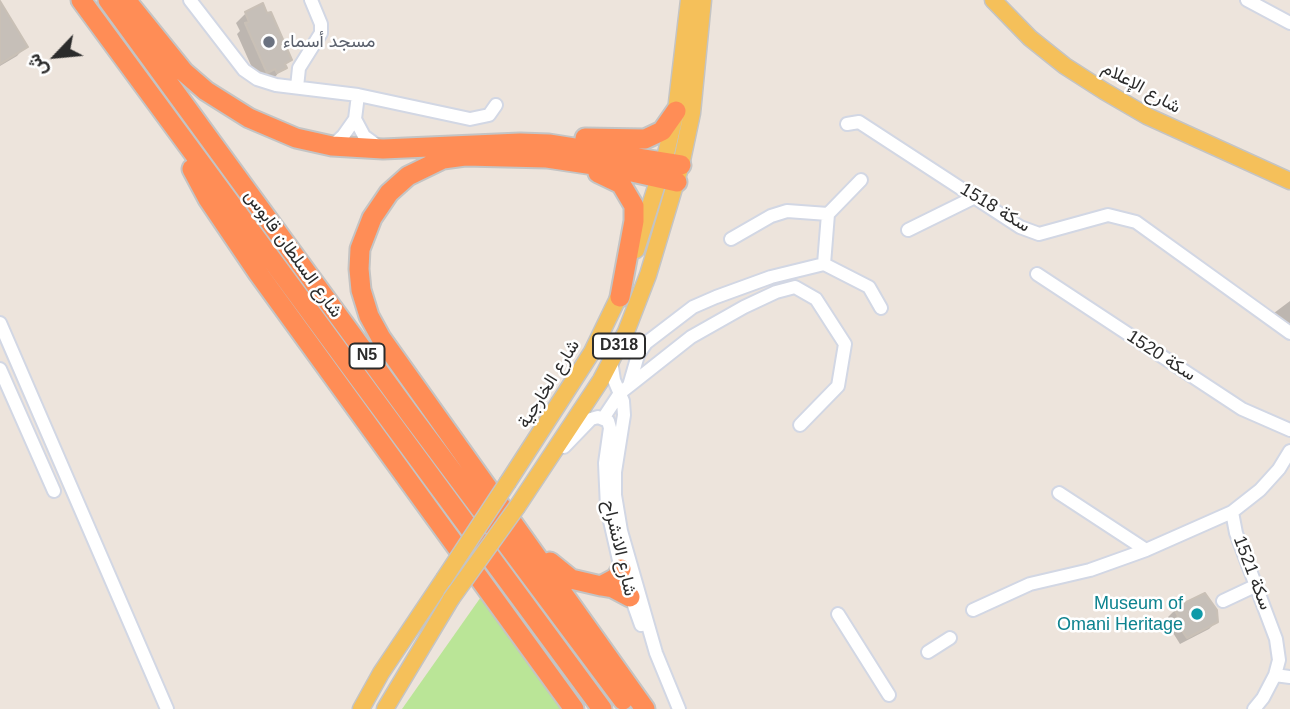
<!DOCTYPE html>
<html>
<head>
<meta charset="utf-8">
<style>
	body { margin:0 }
	#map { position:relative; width:1290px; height:709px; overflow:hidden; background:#ede4dc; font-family:Arial,Vazirmatn,sans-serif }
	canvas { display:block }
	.north { position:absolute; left:21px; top:21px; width:70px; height:70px; -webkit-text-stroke:5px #fff; paint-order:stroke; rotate:244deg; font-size:19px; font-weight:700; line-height:28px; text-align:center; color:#2b2b2b }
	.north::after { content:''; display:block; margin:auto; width:24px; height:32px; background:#2b2b2b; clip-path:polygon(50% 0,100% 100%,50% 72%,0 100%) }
</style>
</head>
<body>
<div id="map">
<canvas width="1290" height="709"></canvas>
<div class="north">ش</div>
</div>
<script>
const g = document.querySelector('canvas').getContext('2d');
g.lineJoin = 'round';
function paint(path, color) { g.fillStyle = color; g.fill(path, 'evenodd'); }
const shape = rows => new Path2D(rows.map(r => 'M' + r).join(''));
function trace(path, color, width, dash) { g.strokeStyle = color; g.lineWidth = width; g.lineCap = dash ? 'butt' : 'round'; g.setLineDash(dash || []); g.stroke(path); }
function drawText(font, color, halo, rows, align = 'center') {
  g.font = font + ' Arial,Vazirmatn,sans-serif'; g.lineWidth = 5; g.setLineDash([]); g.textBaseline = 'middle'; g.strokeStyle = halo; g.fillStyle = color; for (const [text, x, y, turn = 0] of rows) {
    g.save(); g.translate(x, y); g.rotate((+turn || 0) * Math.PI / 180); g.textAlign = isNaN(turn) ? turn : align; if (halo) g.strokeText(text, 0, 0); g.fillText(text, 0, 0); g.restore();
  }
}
const green = shape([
	[483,594,565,709,402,709]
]);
const shadow = shape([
	[0,5,26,46,17,56,0,66],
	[246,13,290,59,275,77,268,81,258,81,237,34,240,31,236,23],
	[1290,301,1290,331,1285,333,1274,313],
	[1175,610,1216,622,1209,629,1180,644,1170,628,1172,624,1168,617]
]);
const building = shape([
	[0,1,28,47,0,64,0,1],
	[263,3,267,13,271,12,292,60,285,64,287,68,277,73,275,69,267,73,245,23,249,22,245,12,263,3],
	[1205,593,1217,610,1218,622,1187,638,1175,620,1178,616,1174,608,1205,593]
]);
const minor = shape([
	[190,0,244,70,257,79,276,85,358,95,470,119,489,115,496,105],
	[1247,0,1290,23],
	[297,87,299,68,321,33,321,24,311,0],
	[355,119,364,136,379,147],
	[847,124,859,122,1020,227,1039,234,1108,215,1136,222,1290,333],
	[332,146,343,136,355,119,358,95],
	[908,230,975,197],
	[731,239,771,216,787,211,828,214],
	[824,264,828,214,861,180],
	[1037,274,1242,409,1290,430],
	[0,323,167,709],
	[611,361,614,380,623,401,624,415,615,472,615,495,621,531,656,653,679,709],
	[0,369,54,491],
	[629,386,691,337,744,307,776,292,795,287,816,299,845,344,838,386,800,425],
	[604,417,620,393,629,386,638,355,646,343,693,307,716,297,771,277,824,264,869,287,881,308],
	[564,447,591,419,598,417,608,421,610,428,605,463,607,508,621,569,641,625],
	[1059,493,1146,550],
	[1232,512,1236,533,1276,639,1279,660,1275,675,1263,698,1254,709],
	[1223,601,1257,585],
	[973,610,1030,584,1090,570,1146,550,1232,512,1260,490,1279,469,1290,451],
	[838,614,889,695],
	[928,652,950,638],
	[1275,675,1290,677]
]);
const major = shape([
	[993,0,1030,38,1065,66,1104,91,1147,116,1290,181],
	[636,250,664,162,676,111,689,0],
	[508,482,592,352,623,288],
	[517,507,601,380,626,332,648,275,681,165,692,113,703,0],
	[361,709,381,673,444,579],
	[385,709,451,599]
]);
const highway = shape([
	[81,0,602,709],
	[108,0,412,417,623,700],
	[126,0,184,72,206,91,249,118,296,138,332,146,383,149,520,143,549,144,681,165],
	[585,138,645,139,662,131,676,111],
	[192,169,208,199,258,273,574,709],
	[598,173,621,184,634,206,634,221,620,297],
	[550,562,571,579,601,586,616,578,621,569],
	[601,586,613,588,630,597],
	[645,709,381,338,369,316,361,290,359,269,360,249,372,218,389,193,408,176,443,159,465,156,547,158,614,168,677,182]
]);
const majorBridge = shape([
	[444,579,508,482],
	[451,599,517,507]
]);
const markers = [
	[269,42,7,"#6b7280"],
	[1197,614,7,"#0f9aa8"]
];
const shields = [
	[619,346,52],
	[367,356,35]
];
const shieldNames = [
	["D318",619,346],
	["N5",367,356]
];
const worshipNames = [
	["مسجد أسماء",283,42]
];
const streetNames = [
	["شارع الإعلام",1141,88,29],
	["سكة 1518",995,208,31],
	["شارع السلطان قابوس",293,254,54],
	["سكة 1520",1161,356,33],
	["شارع الخارجية",549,384,-58],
	["شارع الانشراح",619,548,77],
	["سكة 1521",1252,573,69]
];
const cultureNames = [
	["Museum of",1183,604],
	["Omani Heritage",1183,625]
];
paint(green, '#bae597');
paint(shadow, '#0003');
paint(building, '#c6bfb8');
trace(building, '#c9c0b6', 2);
trace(minor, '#d2d7e4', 16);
trace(major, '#c4c4c4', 19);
trace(highway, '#c4c4c4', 23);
trace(minor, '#fff', 12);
trace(major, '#f5c05a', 16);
trace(highway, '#ff8d56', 19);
trace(majorBridge, '#c4c4c4', 19, []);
trace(majorBridge, '#f5c05a', 16);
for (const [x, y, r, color] of markers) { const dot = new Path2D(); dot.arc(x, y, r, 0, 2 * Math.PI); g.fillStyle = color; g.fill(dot); trace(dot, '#fff', 2.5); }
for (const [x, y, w] of shields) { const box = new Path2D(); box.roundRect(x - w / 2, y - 12.5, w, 25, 5); g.fillStyle = '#fff'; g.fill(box); trace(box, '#2b2b2b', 2); }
drawText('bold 16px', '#2b2b2b', null, shieldNames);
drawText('18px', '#5b616d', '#fff', worshipNames, 'left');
drawText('18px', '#2b2b2b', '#fff', streetNames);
drawText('18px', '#0d838f', '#fff', cultureNames, 'right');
</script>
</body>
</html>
